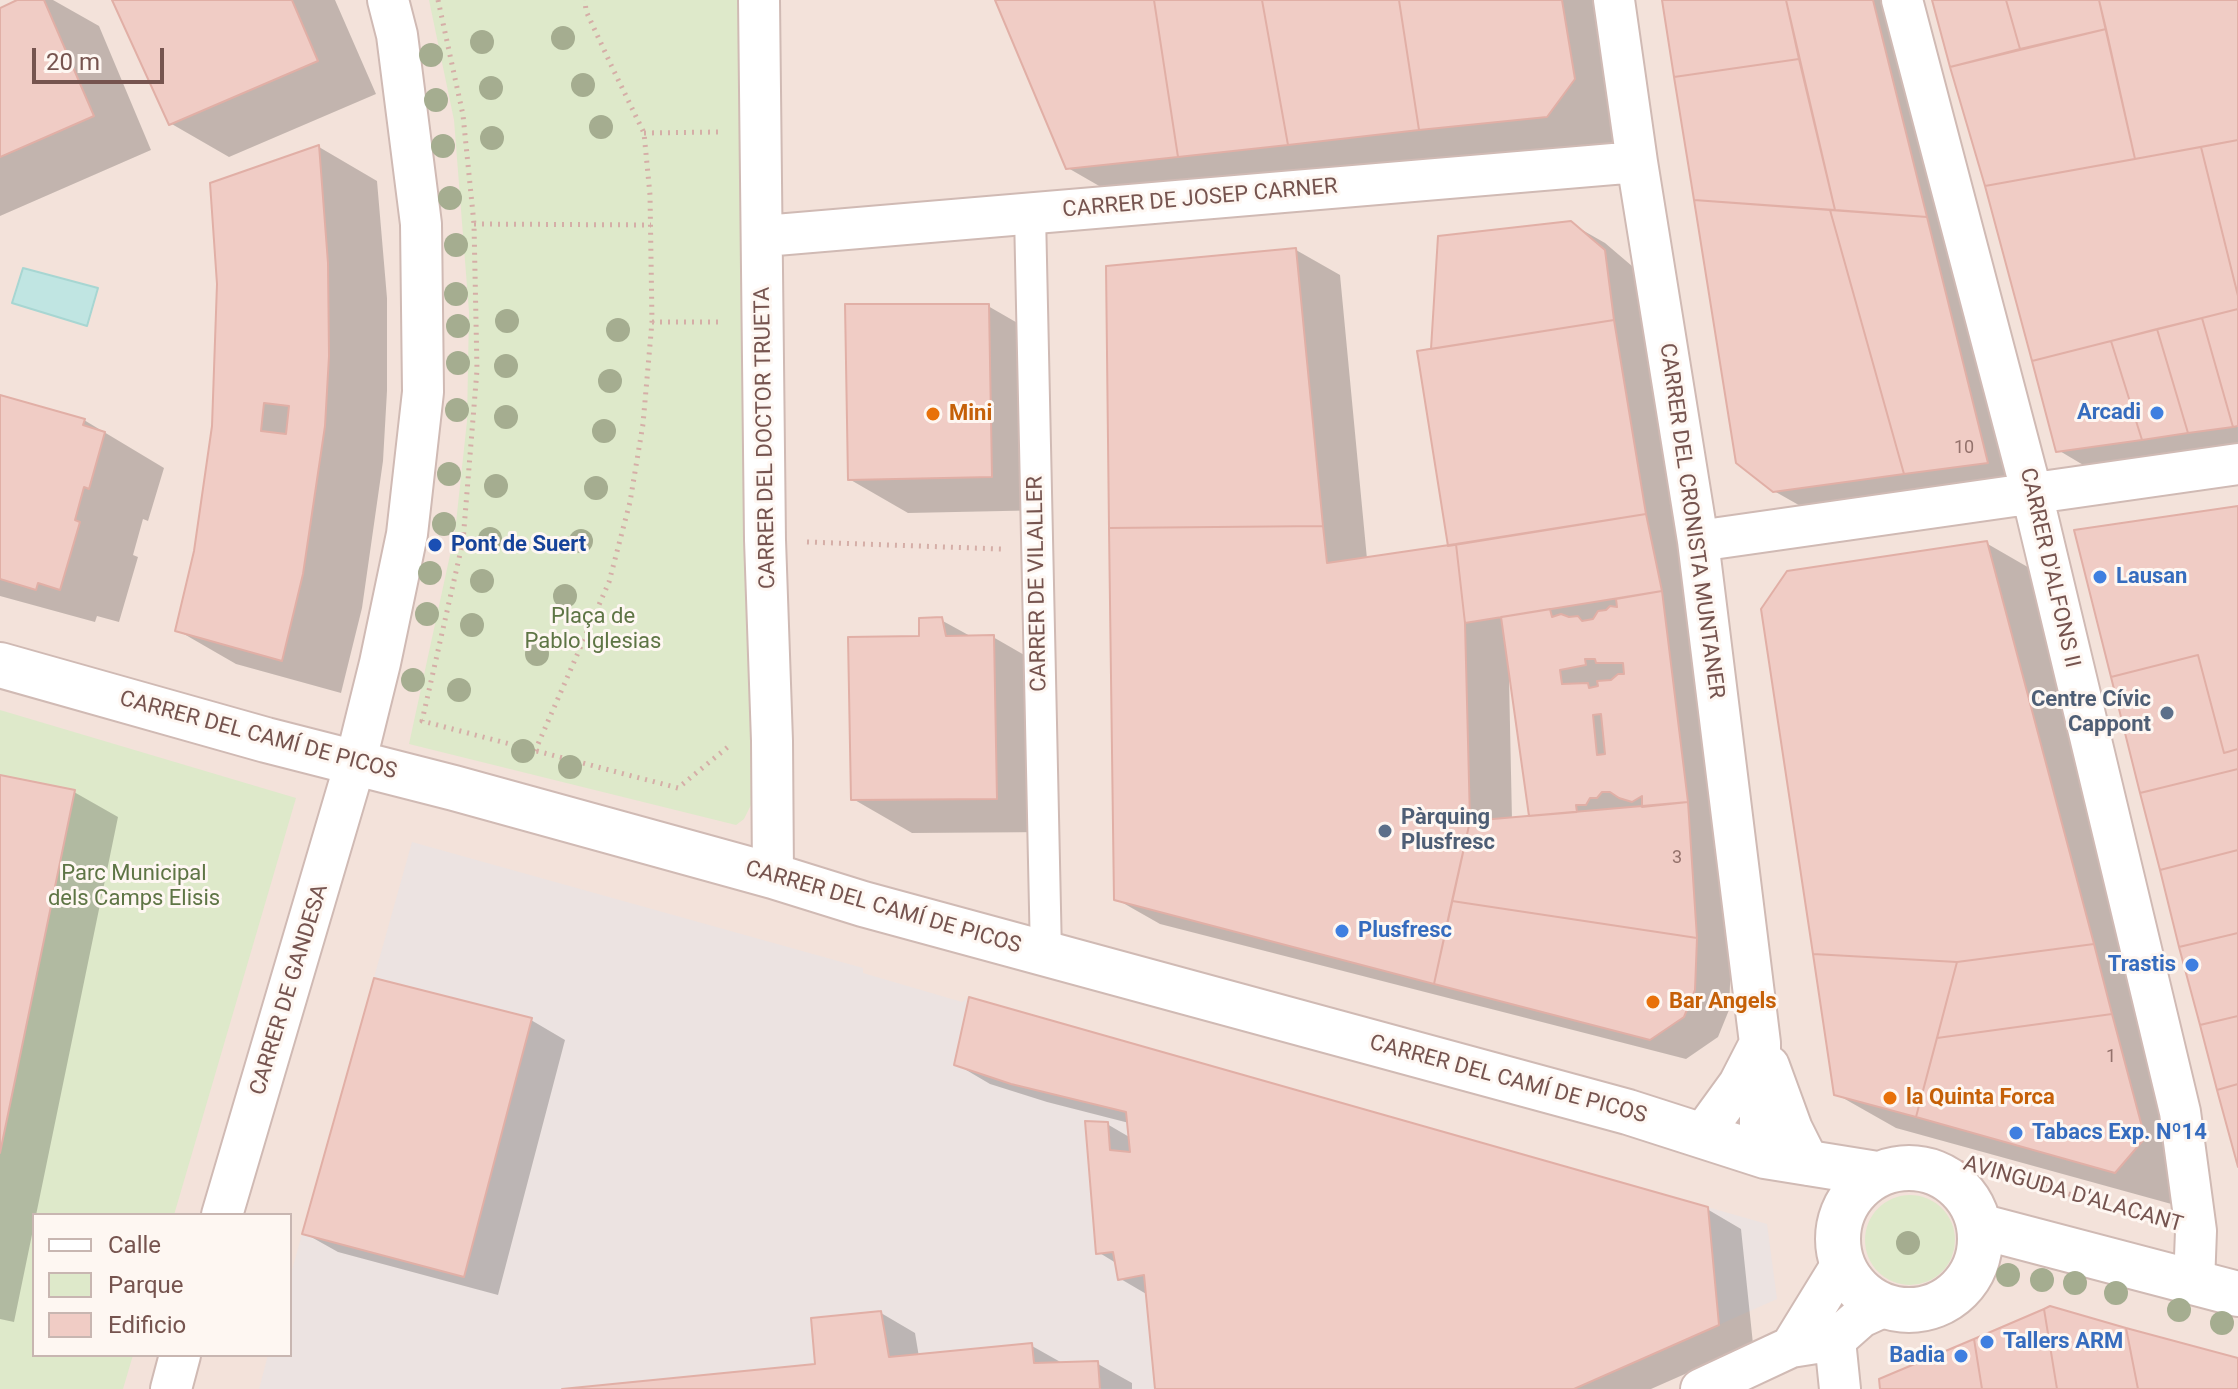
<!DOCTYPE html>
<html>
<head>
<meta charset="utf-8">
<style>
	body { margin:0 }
	#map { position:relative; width:2238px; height:1389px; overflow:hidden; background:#fcf2ec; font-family:Roboto,sans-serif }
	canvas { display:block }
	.legend { position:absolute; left:32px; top:1213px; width:260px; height:144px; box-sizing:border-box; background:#fef7f2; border:2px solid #c8b6b1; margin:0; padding:10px 14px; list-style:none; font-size:24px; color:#76544f }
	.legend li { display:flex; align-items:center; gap:16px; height:40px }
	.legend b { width:40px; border:2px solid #c8b6b1 }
	.scale { position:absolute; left:32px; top:48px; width:132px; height:36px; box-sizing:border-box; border:4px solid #76544f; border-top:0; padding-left:10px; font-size:24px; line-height:28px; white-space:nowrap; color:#76544f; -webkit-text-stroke:6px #fef7f2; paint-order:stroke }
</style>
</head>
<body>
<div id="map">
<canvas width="2238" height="1389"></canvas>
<ul class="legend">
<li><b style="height:10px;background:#fff"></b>Calle</li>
<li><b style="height:22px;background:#dee9ca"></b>Parque</li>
<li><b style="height:22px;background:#f0ccc5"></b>Edificio</li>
</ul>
<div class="scale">20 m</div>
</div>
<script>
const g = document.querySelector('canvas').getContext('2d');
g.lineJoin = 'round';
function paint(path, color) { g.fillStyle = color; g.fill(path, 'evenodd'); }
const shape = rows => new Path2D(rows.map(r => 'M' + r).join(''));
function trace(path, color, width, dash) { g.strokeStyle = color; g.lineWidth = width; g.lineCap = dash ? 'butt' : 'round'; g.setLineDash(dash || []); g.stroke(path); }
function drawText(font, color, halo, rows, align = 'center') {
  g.font = font + ' Roboto,sans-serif'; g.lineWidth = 6; g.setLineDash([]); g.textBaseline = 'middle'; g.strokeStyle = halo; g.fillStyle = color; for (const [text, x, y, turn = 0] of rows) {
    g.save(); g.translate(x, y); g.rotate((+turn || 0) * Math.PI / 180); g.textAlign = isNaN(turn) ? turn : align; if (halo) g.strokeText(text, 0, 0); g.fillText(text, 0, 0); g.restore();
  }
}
const residential = shape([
	[0,0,2238,0,2238,1389,0,1389],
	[34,1215,290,1215,290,1355,34,1355]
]);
const industrial = shape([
	[412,842,863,968,863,973,962,1002,969,997,1767,1224,1777,1299,1574,1389,259,1389,268,1355,290,1355,290,1277]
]);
const green = shape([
	[429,0,739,0,739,120,754,799,744,819,736,825,409,744,455,532,467,421,469,312,454,120],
	[0,710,296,798,174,1215,34,1215,34,1355,133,1355,123,1389,0,1389],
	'1865 1240a45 45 0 1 1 90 0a45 45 0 1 1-90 0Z'
]);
const water = shape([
	[23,268,98,288,87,326,12,303,23,268]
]);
const shadow = shape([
	[22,0,53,0,99,26,151,150,0,216,0,10],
	[115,0,335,0,376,94,229,157,170,123],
	[997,0,1615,0,1633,113,1606,150,1127,202,1068,168],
	[1663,0,1923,0,2046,496,1834,525,1774,491,1738,462],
	[1934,0,2238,0,2238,468,2117,485,2058,450],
	[319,147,377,181,387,298,387,391,383,461,362,608,341,693,236,664,177,630,196,551,214,426,219,284],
	[1570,223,1605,243,1639,272,1722,828,1731,959,1729,1010,1718,1037,1686,1059,1160,924,1116,899,1296,250,1340,275,1367,559,1451,547,1437,350],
	[1509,678,1512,678,1531,818,1512,820],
	[988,306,1047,340,1051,510,908,513,849,479],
	[0,397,84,420,164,468,148,521,143,519,133,555,138,557,119,622,97,616,95,622,0,596],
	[1986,543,2045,577,2204,1172,2175,1205,1896,1128,1836,1094],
	[941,620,972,637,993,637,1052,671,1055,832,912,833,853,799,921,638],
	[0,776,74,792,118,817,14,1322,0,1319],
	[531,1020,565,1040,498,1295,338,1252,304,1233],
	[956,1064,1707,1209,1741,1229,1753,1344,1651,1389,1157,1389,1148,1295,1119,1278,1116,1263,1098,1252,1107,1124,1131,1138,1129,1123,1047,1102,990,1084],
	[881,1313,915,1333,919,1357,1032,1346,1064,1364,1098,1364,1132,1383,1132,1389,583,1389,817,1366]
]);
const building = shape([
	[17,0,44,0,94,116,0,157,0,8,17,0],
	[112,0,292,0,318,61,169,125,112,0],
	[995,0,1154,0,1178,157,1066,169,995,0],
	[1154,0,1262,0,1288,145,1178,157,1154,0],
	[1262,0,1399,0,1419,130,1288,145,1262,0],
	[1399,0,1562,0,1575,79,1547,117,1419,130,1399,0],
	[1662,0,1786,0,1799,59,1674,77,1662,0],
	[1786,0,1873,0,1927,217,1835,210,1786,0],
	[1932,0,2006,0,2020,49,1950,67,1932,0],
	[2006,0,2099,0,2106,29,2020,49,2006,0],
	[2099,0,2238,0,2238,140,2135,159,2099,0],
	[2106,29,2135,159,1985,186,1950,67,2106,29],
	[1799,59,1835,210,1694,200,1674,77,1799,59],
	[2238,140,2238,296,2201,147,2238,140],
	[319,145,328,263,329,356,325,426,303,574,282,661,175,631,194,551,212,426,217,284,210,183,319,145],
	[264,403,289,406,286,434,261,431,264,403],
	[2201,147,2238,296,2238,309,2032,361,1985,186,2201,147],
	[1694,200,1830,210,1904,474,1773,492,1736,463,1694,200],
	[1830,210,1927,217,1988,463,1904,474,1830,210],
	[1571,221,1605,250,1614,320,1431,349,1438,236,1571,221],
	[1296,248,1323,526,1109,528,1106,266,1296,248],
	[845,304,989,304,992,477,848,480,845,304],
	[2238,309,2238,426,2233,427,2202,318,2238,309],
	[2202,318,2233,427,2188,433,2157,329,2202,318],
	[1614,320,1646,514,1448,546,1417,351,1614,320],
	[2157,329,2188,433,2142,440,2111,341,2157,329],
	[2111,341,2142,440,2056,452,2032,361,2111,341],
	[0,395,85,419,83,425,105,432,89,489,84,487,75,520,80,522,60,590,38,583,36,590,0,579,0,395],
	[2238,506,2238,749,2224,753,2198,655,2111,677,2074,530,2238,506],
	[1646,514,1662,591,1465,623,1456,544,1646,514],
	[1323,526,1327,563,1456,544,1465,623,1470,821,1434,984,1114,900,1109,528,1323,526],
	[1987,541,2094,944,1957,962,1813,954,1761,609,1787,571,1987,541],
	[1662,591,1688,802,1642,807,1642,796,1632,802,1619,798,1610,792,1602,792,1597,798,1590,798,1586,805,1576,805,1577,812,1529,816,1501,617,1550,609,1552,617,1561,614,1569,617,1578,616,1582,621,1593,619,1598,611,1606,610,1610,606,1617,607,1616,599,1662,591],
	[1585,659,1595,659,1596,663,1623,663,1624,674,1618,674,1611,680,1597,681,1598,686,1589,688,1588,683,1562,684,1560,670,1586,665,1585,659],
	[1601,714,1605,754,1597,755,1593,715,1601,714],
	[942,617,946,636,994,635,997,799,851,800,848,637,919,636,919,618,942,617],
	[2198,655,2224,753,2238,749,2238,769,2140,793,2111,677,2198,655],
	[2238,769,2238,850,2160,870,2140,793,2238,769],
	[0,775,75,790,0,1153,0,775],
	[1688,802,1697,938,1452,901,1470,821,1688,802],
	[2238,850,2238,933,2179,947,2160,870,2238,850],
	[1452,901,1697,938,1695,990,1684,1017,1650,1040,1434,984,1452,901],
	[2238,933,2238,1016,2200,1025,2179,947,2238,933],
	[2094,944,2112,1014,1937,1038,1957,962,2094,944],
	[1813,954,1957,962,1916,1117,1834,1095,1813,954],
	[374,978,532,1018,464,1277,302,1234,374,978],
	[969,997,1708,1207,1719,1325,1574,1389,1155,1389,1144,1275,1118,1280,1113,1252,1096,1254,1085,1121,1108,1122,1110,1150,1130,1152,1126,1112,1011,1084,954,1065,969,997],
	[2112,1014,2145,1138,2115,1173,1916,1117,1937,1038,2112,1014],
	[2238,1016,2238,1084,2217,1090,2200,1025,2238,1016],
	[2238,1084,2238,1167,2217,1090,2238,1084],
	[2050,1306,2126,1328,2138,1389,2057,1389,2044,1309,2050,1306],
	[2044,1309,2057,1389,1982,1389,1974,1339,2044,1309],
	[881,1311,889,1357,1032,1343,1034,1363,1098,1361,1100,1389,562,1389,815,1364,811,1318,881,1311],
	[2126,1328,2238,1358,2238,1389,2138,1389,2126,1328],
	[1974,1339,1982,1389,1880,1389,1879,1379,1974,1339]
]);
const path = shape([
	[438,0,463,115,474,224,477,370,463,541,422,721,678,788,729,746],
	[644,133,719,132],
	[474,224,651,225],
	[652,322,719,322],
	[807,542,1001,549],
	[535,751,609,582,630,502,643,424,652,322,650,195,644,133,612,67,586,11,585,0],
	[1915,1149,2151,1218]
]);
const pedestrian = shape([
	[1030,214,1046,954]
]);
const minor = shape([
	[759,0,765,540,772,741,773,876],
	[1614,0,1637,162,1698,541,1760,1043,1760,1131,1765,1156],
	[1902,0,2032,494,2180,1112,2196,1231,2194,1283],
	[764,236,1637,162],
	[1698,541,2238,464],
	[1769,1066,1792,1129,1810,1165],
	[1702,1135,1739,1084,1758,1047],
	[222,1215,355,764,380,663,407,534,423,392,421,224,397,35,388,0],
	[1835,1340,1840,1389],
	[1791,1347,1842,1264],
	[171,1389,180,1355],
	[1701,1389,1791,1347,1835,1340,1861,1317,1885,1306]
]);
const tertiary = shape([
	[0,665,266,740,454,788,773,876,863,904,1628,1112,1765,1156,1877,1174],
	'1838 1239a71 71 0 1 1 142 0a71 71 0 1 1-142 0Z',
	[1979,1226,2238,1294]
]);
const trees = [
	[563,38],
	[482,42],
	[431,55],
	[583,85],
	[491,88],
	[436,100],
	[601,127],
	[492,138],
	[443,146],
	[450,198],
	[456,245],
	[456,294],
	[507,321],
	[458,326],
	[618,330],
	[458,363],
	[506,366],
	[610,381],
	[457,410],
	[506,417],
	[604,431],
	[449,474],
	[496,486],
	[596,488],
	[444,524],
	[490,539],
	[581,541],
	[430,573],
	[482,581],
	[565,596],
	[427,614],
	[472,625],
	[537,654],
	[413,680],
	[459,690],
	[523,751],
	[570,767],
	[1908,1243],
	[2008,1275],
	[2042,1280],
	[2075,1283],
	[2116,1293],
	[2179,1310],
	[2222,1323]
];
const markers = [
	[2157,413,8,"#3f7fe0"],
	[933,414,8,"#e8710a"],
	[435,545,8,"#1a4fb4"],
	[2100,577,8,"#3f7fe0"],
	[2167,713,8,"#5c6f8a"],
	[1385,831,8,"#5c6f8a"],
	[1342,931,8,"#3f7fe0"],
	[2192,965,8,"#3f7fe0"],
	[1653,1002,8,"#e8710a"],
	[1890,1098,8,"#e8710a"],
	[2016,1133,8,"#3f7fe0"],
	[1987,1342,8,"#3f7fe0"],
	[1961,1356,8,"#3f7fe0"]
];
const numberNames = [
	["10",1964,448],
	["3",1677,858],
	["1",2111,1057]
];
const streetNames = [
	["CARRER DE JOSEP CARNER",1200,199,-5],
	["CARRER DEL DOCTOR TRUETA",766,438,-91],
	["CARRER DEL CRONISTA MUNTANER",1691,521,82],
	["CARRER D'ALFONS II",2049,568,77],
	["CARRER DE VILALLER",1038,584,-91],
	["CARRER DEL CAMÍ DE PICOS",258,736,15],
	["CARRER DEL CAMÍ DE PICOS",883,908,16],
	["CARRER DE GANDESA",290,990,-73],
	["CARRER DEL CAMÍ DE PICOS",1508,1080,15],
	["AVINGUDA D'ALACANT",2073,1195,16]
];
const shopNames = [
	["Arcadi",2141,413,"right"],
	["Lausan",2116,577],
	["Plusfresc",1358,931],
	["Trastis",2176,965,"right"],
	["Tabacs Exp. Nº14",2032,1133],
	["Tallers ARM",2003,1342],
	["Badia",1945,1356,"right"]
];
const foodNames = [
	["Mini",949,414],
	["Bar Angels",1669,1002],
	["la Quinta Forca",1906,1098]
];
const transitNames = [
	["Pont de Suert",451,545]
];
const parkNames = [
	["Plaça de",593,617],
	["Pablo Iglesias",593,642],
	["Parc Municipal",134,874],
	["dels Camps Elisis",134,899]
];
const serviceNames = [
	["Centre Cívic",2151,700],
	["Cappont",2151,725],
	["Pàrquing",1401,818,"left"],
	["Plusfresc",1401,843,"left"]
];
paint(residential, '#f3e2da');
paint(industrial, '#ece3e1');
paint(green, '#dee9ca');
paint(water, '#c0e5e2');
trace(water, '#a7d6d2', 2);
paint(shadow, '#0003');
paint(building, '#f0ccc5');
trace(building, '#e1afa6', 2);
trace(pedestrian, '#d0bab4', 34);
trace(minor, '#d0bab4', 44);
trace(tertiary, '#d0bab4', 48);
trace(path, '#d5aea7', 5, [2, 6]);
trace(pedestrian, '#fff', 30);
trace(minor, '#fff', 40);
trace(tertiary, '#fff', 44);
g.fillStyle = '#a5ad90';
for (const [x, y] of trees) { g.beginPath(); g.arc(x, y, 12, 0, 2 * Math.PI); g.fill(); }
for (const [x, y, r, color] of markers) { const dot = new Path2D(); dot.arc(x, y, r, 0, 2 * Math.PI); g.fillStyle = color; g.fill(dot); trace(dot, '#fef7f2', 3); }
drawText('18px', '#94726c', null, numberNames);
drawText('22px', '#76544f', '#fef7f2', streetNames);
drawText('bold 22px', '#366cbe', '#fef7f2', shopNames, 'left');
drawText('bold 22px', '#c56008', '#fef7f2', foodNames, 'left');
drawText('bold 22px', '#164399', '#fef7f2', transitNames, 'left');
drawText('22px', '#5e7545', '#fef7f2', parkNames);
drawText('bold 22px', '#4e5e75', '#fef7f2', serviceNames, 'right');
</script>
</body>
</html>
